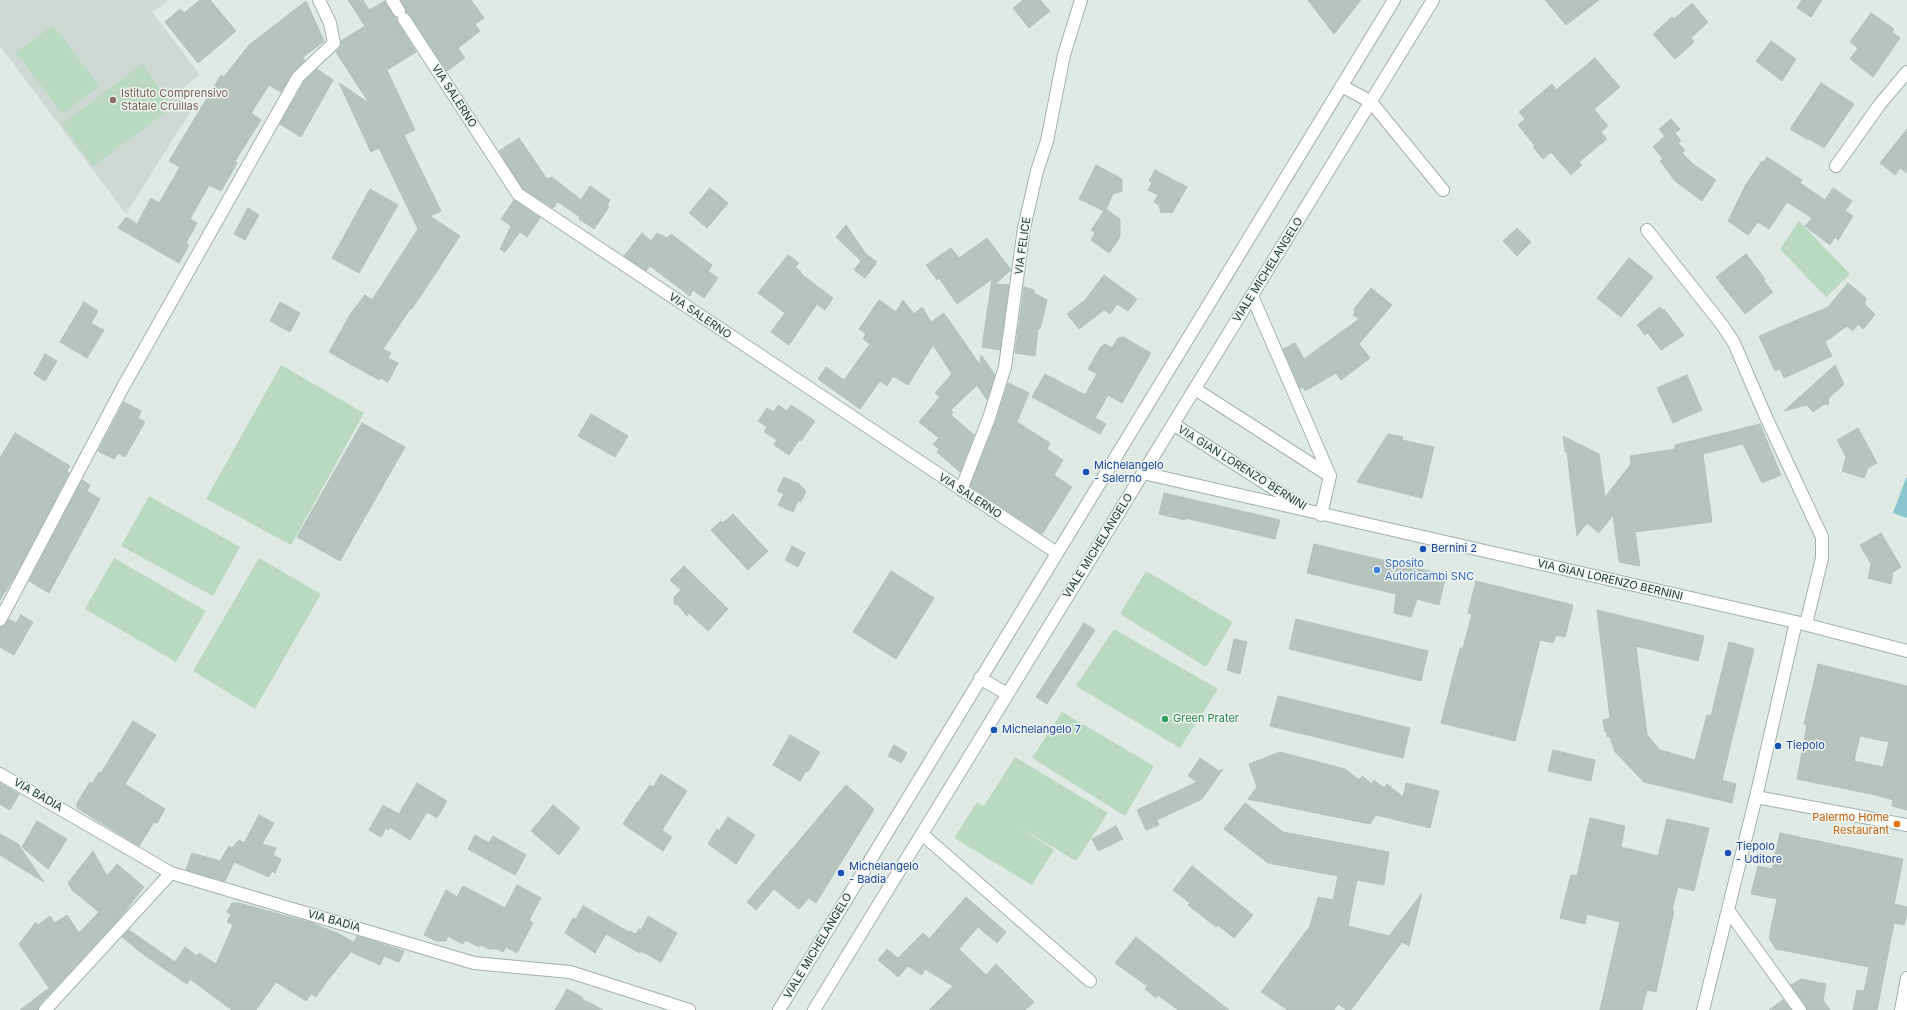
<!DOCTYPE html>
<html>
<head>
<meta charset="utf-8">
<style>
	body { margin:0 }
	canvas { display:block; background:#dfeae4 }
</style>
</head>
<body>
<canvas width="1907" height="1010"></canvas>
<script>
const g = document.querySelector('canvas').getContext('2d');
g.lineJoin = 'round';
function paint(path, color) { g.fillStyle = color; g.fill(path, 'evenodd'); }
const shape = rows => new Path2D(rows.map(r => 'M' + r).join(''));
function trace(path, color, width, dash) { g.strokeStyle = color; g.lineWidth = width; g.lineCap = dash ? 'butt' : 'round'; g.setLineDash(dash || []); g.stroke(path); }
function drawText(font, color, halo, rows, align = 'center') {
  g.font = font + ' Inter,sans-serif'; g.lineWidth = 3; g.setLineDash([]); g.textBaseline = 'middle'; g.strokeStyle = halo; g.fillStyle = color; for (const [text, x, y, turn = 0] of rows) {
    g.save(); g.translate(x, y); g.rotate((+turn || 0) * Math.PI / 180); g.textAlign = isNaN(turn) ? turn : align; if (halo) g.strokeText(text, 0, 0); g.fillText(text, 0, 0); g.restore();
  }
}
const built = shape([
	[0,0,169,0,152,12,200,75,178,92,192,109,126,214,0,46]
]);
const green = shape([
	[53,25,99,86,63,114,16,53],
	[142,64,173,107,93,166,62,124],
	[1799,221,1850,274,1826,297,1780,249],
	[281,365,364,413,291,545,206,499],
	[149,496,240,547,213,596,121,546],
	[114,558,206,611,176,662,85,609],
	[259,558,321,594,255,709,193,671],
	[1146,571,1233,622,1206,667,1120,614],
	[1114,629,1218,689,1180,748,1076,686],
	[1062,712,1154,766,1125,816,1032,758],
	[1015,757,1108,813,1076,861,1019,827,1054,850,1032,885,954,838,977,802,984,806]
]);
const water = shape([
	[1906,478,1907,478,1907,518,1893,513]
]);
const building = shape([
	[200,0,210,0,236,31,198,63,165,22,180,9,184,13,200,0],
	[348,0,363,0,369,10,385,1,416,52,387,70,415,130,404,135,441,211,430,216,460,236,412,309,411,308,383,349,391,353,388,358,398,363,388,382,380,378,379,380,329,352,351,313,365,295,372,300,418,229,379,148,371,152,339,83,369,103,336,52,341,46,341,41,365,26,348,0],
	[401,0,471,0,484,18,475,24,480,31,458,48,465,58,447,71,410,15,406,12,401,0],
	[1023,0,1040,0,1050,11,1029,28,1013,8,1023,0],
	[1308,0,1361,0,1334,34,1308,0],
	[1545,0,1599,0,1566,25,1545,0],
	[1802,0,1822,0,1811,17,1797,8,1802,0],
	[306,1,324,41,302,58,305,60,292,73,281,92,269,85,251,113,261,120,235,161,237,163,221,191,209,185,190,219,197,223,186,243,189,245,179,263,118,228,126,217,137,224,151,198,159,203,180,167,169,161,221,75,224,77,249,45,306,1],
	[1692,3,1708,22,1691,38,1694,42,1675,59,1653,34,1672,17,1674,19,1692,3],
	[1871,13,1894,29,1892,32,1900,38,1873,77,1850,59,1858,48,1850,42,1871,13],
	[1771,41,1796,59,1782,81,1756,61,1771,41],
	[1595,58,1620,87,1594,109,1608,126,1601,132,1607,139,1579,162,1582,165,1571,175,1551,152,1543,159,1533,147,1535,146,1518,125,1525,119,1519,112,1552,84,1556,90,1595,58],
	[317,69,333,80,301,137,280,124,304,82,317,69],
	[1821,83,1854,104,1824,148,1809,139,1808,140,1790,129,1821,83],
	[1671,119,1680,129,1675,133,1681,141,1678,143,1685,150,1682,153,1693,164,1716,180,1702,201,1675,181,1660,161,1663,159,1653,147,1665,136,1659,129,1671,119],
	[1907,129,1907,173,1900,168,1895,175,1880,163,1907,129],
	[519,138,547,179,552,177,581,200,590,186,610,200,607,206,609,207,594,229,579,219,580,217,558,202,553,208,523,189,499,151,519,138],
	[1767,157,1802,180,1800,183,1825,200,1833,188,1852,201,1845,211,1853,216,1838,240,1835,237,1830,245,1805,226,1812,218,1787,202,1769,229,1758,222,1748,235,1728,221,1745,186,1762,161,1764,162,1767,157],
	[1096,165,1122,179,1122,191,1113,194,1106,209,1120,219,1120,237,1109,253,1091,240,1095,233,1091,230,1104,211,1079,199,1096,165],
	[1155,170,1187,187,1172,213,1168,212,1161,213,1159,205,1154,202,1158,195,1148,190,1152,183,1149,181,1155,170],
	[710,188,728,203,707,228,689,213,710,188],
	[370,189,398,205,359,273,332,258,370,189],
	[514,200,540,218,527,237,520,232,505,252,500,249,511,226,501,219,514,200],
	[248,208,259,215,245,240,234,234,248,208],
	[846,225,866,254,877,262,865,278,854,270,861,261,836,237,846,225],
	[1517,228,1531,242,1517,256,1503,241,1517,228],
	[642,233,651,241,657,233,667,238,671,234,712,265,708,271,718,278,704,298,693,290,690,296,650,266,646,271,624,256,642,233],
	[987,238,1011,270,995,284,1009,285,1000,350,982,347,992,279,957,304,939,278,937,280,926,265,951,248,959,258,987,238],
	[1746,254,1765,279,1764,281,1773,292,1745,314,1716,277,1746,254],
	[788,255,799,263,795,267,801,272,800,273,833,298,825,310,817,304,789,345,771,332,785,313,758,293,788,255],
	[1629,258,1653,277,1621,317,1597,298,1629,258],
	[1104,275,1137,299,1128,311,1117,304,1110,314,1104,310,1079,329,1067,314,1085,300,1104,275],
	[1848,283,1866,298,1865,305,1875,314,1870,321,1863,329,1858,324,1853,331,1847,326,1825,342,1832,356,1784,378,1780,369,1775,371,1759,336,1828,307,1848,283],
	[1024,287,1034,290,1034,293,1047,300,1040,329,1038,329,1035,356,1015,353,1024,287],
	[1371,288,1392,305,1359,344,1370,358,1341,380,1336,373,1305,391,1303,387,1300,388,1283,349,1295,343,1304,359,1359,319,1353,315,1355,312,1353,310,1371,288],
	[879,300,896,312,903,300,914,314,922,307,931,322,944,313,980,365,981,355,995,375,987,400,977,385,951,410,953,412,951,415,974,435,960,472,937,452,939,449,933,444,939,438,919,422,940,397,935,393,952,374,933,345,908,385,893,376,887,386,880,381,860,409,818,379,826,367,844,380,870,344,863,339,866,334,859,329,879,300],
	[84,302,98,311,91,323,104,330,87,358,60,342,84,302],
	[280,302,300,313,290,332,270,321,280,302],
	[1660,307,1663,311,1664,309,1684,335,1661,350,1648,333,1645,335,1637,325,1660,307],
	[1123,337,1151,353,1122,403,1108,395,1095,418,1106,424,1100,434,1032,397,1045,374,1085,395,1097,374,1088,369,1100,348,1105,344,1112,348,1118,338,1123,337],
	[45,354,57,361,45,381,34,374,45,354],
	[1835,365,1844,384,1829,398,1828,405,1824,404,1813,412,1807,405,1784,411,1835,365],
	[1687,375,1702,410,1673,423,1657,388,1687,375],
	[1008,383,1029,393,1017,422,1050,443,1047,449,1063,460,1054,475,1072,487,1042,534,970,486,996,421,1008,383],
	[124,402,141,411,138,418,145,422,125,457,118,453,114,459,98,451,124,402],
	[778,405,787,411,791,405,815,421,801,441,799,440,789,455,774,445,777,440,764,432,767,427,758,421,767,408,774,412,778,405],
	[591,414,628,436,615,457,578,436,591,414],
	[362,423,405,447,340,561,297,537,362,423],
	[1760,424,1781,475,1762,483,1743,444,1703,454,1712,522,1635,532,1640,566,1619,562,1613,515,1599,533,1587,523,1577,536,1567,452,1565,452,1563,436,1599,454,1605,497,1631,464,1630,456,1675,449,1675,445,1760,424],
	[1858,428,1877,463,1868,468,1864,478,1842,471,1846,457,1837,440,1858,428],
	[15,433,70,466,67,471,69,473,16,574,0,600,0,458,15,433],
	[1388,434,1403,437,1402,440,1434,447,1422,498,1357,482,1388,434],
	[784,477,799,484,806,491,801,502,798,500,793,512,778,505,784,494,777,491,784,477],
	[82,480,90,485,87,491,100,499,49,593,29,581,82,480],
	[1164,493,1280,520,1275,539,1185,518,1185,520,1159,514,1164,493],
	[733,514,768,551,748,570,711,530,721,521,723,523,733,514],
	[1881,533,1901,567,1893,572,1891,584,1868,578,1871,564,1860,545,1881,533],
	[1314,544,1446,575,1439,605,1417,599,1411,617,1394,613,1396,594,1307,573,1314,544],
	[792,546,805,553,798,567,785,560,792,546],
	[684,566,728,609,708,631,689,613,687,616,678,605,674,604,674,597,681,590,670,580,684,566],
	[891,571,934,598,896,659,853,632,891,571],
	[1476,581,1573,605,1565,637,1556,635,1553,643,1540,640,1515,741,1441,723,1460,648,1463,648,1472,614,1468,613,1476,581],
	[1597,610,1704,636,1698,661,1636,646,1647,735,1660,750,1695,760,1707,715,1711,716,1729,642,1754,649,1722,780,1736,784,1732,803,1644,782,1615,752,1610,737,1607,737,1607,732,1605,732,1603,720,1610,718,1597,610],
	[21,615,33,622,14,655,0,647,0,627,4,626,9,619,16,623,21,615],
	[1296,619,1428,651,1421,681,1289,649,1296,619],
	[1084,623,1095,630,1047,704,1036,697,1084,623],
	[1234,639,1247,642,1240,674,1227,670,1234,639],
	[1818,664,1907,686,1907,810,1892,806,1893,800,1876,795,1797,779,1807,725,1804,724,1818,664],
	[1860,736,1889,742,1883,767,1854,761,1860,736],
	[1278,696,1410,728,1403,758,1270,726,1278,696],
	[133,721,156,735,125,784,165,809,157,823,154,822,139,846,77,808,77,803,90,782,92,784,99,772,101,773,133,721],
	[790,735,820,752,808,772,806,771,800,781,773,765,790,735],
	[894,745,907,753,901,763,888,756,894,745],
	[1553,750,1595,760,1591,781,1548,771,1553,750],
	[1280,752,1345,769,1359,780,1362,776,1372,784,1374,780,1384,788,1387,784,1403,797,1406,783,1439,791,1430,828,1376,815,1370,824,1248,799,1257,787,1249,764,1280,752],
	[1200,758,1219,771,1223,769,1202,799,1157,820,1159,825,1146,830,1137,810,1197,782,1188,776,1200,758],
	[661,774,687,791,662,830,672,837,663,851,623,824,637,802,638,802,650,785,653,787,661,774],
	[0,783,19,794,10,810,0,804,0,783],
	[417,783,447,801,437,818,427,812,410,840,390,827,389,830,386,828,381,837,369,830,383,805,399,814,417,783],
	[846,785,874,809,816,903,809,898,799,909,774,889,756,910,747,902,846,785],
	[1245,803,1283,832,1389,852,1384,885,1357,880,1348,926,1389,936,1422,893,1409,946,1402,942,1351,1010,1347,1010,1338,1004,1334,1010,1288,1010,1261,992,1310,926,1318,897,1333,900,1338,876,1268,863,1224,829,1245,803],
	[553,805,580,828,559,855,531,831,553,805],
	[259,815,274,823,262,844,276,848,273,855,281,859,275,873,272,871,269,877,234,862,225,881,186,870,192,853,220,861,229,846,232,848,239,840,244,843,259,815],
	[728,817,755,835,736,864,708,844,717,829,719,831,728,817],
	[1590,818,1625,826,1621,847,1658,856,1667,819,1709,828,1694,891,1678,887,1672,910,1674,911,1656,992,1647,990,1642,1010,1600,1010,1620,922,1587,914,1585,924,1560,918,1571,875,1577,876,1590,818],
	[37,821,67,839,48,869,22,847,37,821],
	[1116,826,1123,839,1098,851,1092,839,1116,826],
	[1780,833,1903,859,1894,904,1907,907,1907,913,1904,925,1894,923,1877,1010,1853,1010,1857,990,1864,991,1869,967,1776,949,1769,938,1777,899,1751,894,1758,866,1772,869,1780,833],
	[0,834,18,844,44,882,0,855,0,834],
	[475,835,489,843,493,836,526,855,515,875,468,849,475,835],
	[93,851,107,876,117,864,144,887,118,920,39,1005,38,1010,20,1010,49,988,19,944,36,922,38,925,50,916,55,923,67,915,79,933,99,912,72,890,68,883,93,851],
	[1192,866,1253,915,1234,938,1218,925,1216,927,1188,905,1190,903,1173,890,1192,866],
	[517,885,541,898,529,920,533,923,517,953,506,947,503,952,497,949,489,949,481,945,479,947,465,940,463,944,448,936,446,941,436,941,424,935,446,890,457,897,463,886,505,908,517,885],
	[966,897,1006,932,997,943,978,927,959,949,986,975,996,964,1034,1002,1025,1010,929,1010,953,986,925,969,922,975,908,966,898,977,878,960,887,949,898,958,923,933,929,939,966,897],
	[232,903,239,903,312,923,337,933,354,942,357,936,404,951,399,962,384,956,380,965,351,952,327,981,316,997,311,994,306,1001,276,982,256,1010,232,1010,190,979,187,984,144,955,122,937,129,930,175,962,185,947,197,956,199,953,216,964,233,925,227,922,231,914,227,912,232,903],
	[583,906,629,932,630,931,636,934,639,929,641,930,648,916,677,933,661,962,641,951,640,953,606,934,595,953,565,933,573,918,576,919,583,906],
	[1136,937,1206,992,1229,1010,1178,1010,1158,995,1156,998,1145,989,1147,986,1115,963,1136,937],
	[1801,979,1826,984,1823,1000,1830,1010,1807,1010,1791,985,1801,979],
	[567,989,582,997,582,999,603,1010,555,1010,567,989],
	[1783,1000,1791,1010,1769,1010,1783,1000]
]);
const minor = shape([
	[392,0,399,11],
	[404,19,518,194,1057,553],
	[1342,86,1371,102,1443,190],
	[1836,166,1880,104,1907,72],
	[1647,230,1723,326,1734,343,1765,415,1822,537,1822,558,1806,624],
	[1252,296,1330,476],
	[1195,389,1330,476,1321,515],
	[1173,424,1304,508],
	[1143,473,1796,622,1907,651],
	[961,490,989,418,1005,367,1024,228,1037,171,1047,141,1064,55,1081,0],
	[0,620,123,387,298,77,334,43,330,23,319,0],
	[980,678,1007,694],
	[0,774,171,873,474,963,570,972,689,1010],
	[1756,797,1907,825],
	[922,834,1090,981],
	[1728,910,1800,1010],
	[45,1010,171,873],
	[779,1010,1394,0],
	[814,1010,1433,0],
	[1703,1010,1756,797,1796,622],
	[1901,1010,1907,978]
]);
const markers = [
	[113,100,4,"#8d6e63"],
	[1086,472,4,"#1a4fb4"],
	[1423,549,4,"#1a4fb4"],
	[1377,570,4,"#3f7fe0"],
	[1165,719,4,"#2e9e5b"],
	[994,730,4,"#1a4fb4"],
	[1778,746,4,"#1a4fb4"],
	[1897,824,4,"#e8710a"],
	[1728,853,4,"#1a4fb4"],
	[841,873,4,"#1a4fb4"]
];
const educationNames = [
	["Istituto Comprensivo",121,94],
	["Statale Cruillas",121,107]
];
const streetNames = [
	["VIA SALERNO",454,96,57],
	["VIA FELICE",1023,246,-82],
	["VIALE MICHELANGELO",1268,270,-58],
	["VIA SALERNO",700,316,34],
	["VIA GIAN LORENZO BERNINI",1242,468,32],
	["VIA SALERNO",970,496,33],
	["VIALE MICHELANGELO",1098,546,-58],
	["VIA GIAN LORENZO BERNINI",1610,580,13],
	["VIA BADIA",38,795,30],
	["VIA BADIA",334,921,16],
	["VIALE MICHELANGELO",818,946,-59]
];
const transitNames = [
	["Michelangelo",1094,466],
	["- Salerno",1094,479],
	["Bernini 2",1431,549],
	["Michelangelo 7",1002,730],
	["Tiepolo",1786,746],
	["Tiepolo",1736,847],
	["- Uditore",1736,860],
	["Michelangelo",849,867],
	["- Badia",849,880]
];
const shopNames = [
	["Sposito",1385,564],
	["Autoricambi SNC",1385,577]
];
const leisureNames = [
	["Green Prater",1173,719]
];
const foodNames = [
	["Palermo Home",1889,818],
	["Restaurant",1889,831]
];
paint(built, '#cdd9d3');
paint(green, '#b9dac0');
paint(water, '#89c6cd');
paint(building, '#b5c4bd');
trace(building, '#b2c3bb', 1);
trace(minor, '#a2b1ab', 14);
trace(minor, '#fff', 12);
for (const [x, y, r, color] of markers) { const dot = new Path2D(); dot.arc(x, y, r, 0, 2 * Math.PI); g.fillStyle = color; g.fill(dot); trace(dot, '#eff6f2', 1.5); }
drawText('11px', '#785e54', '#eff6f2', educationNames, 'left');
drawText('11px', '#213931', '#eff6f2', streetNames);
drawText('11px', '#164399', '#eff6f2', transitNames, 'left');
drawText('11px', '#366cbe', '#eff6f2', shopNames, 'left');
drawText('11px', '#27864d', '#eff6f2', leisureNames, 'left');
drawText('11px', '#c56008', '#eff6f2', foodNames, 'right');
</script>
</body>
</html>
